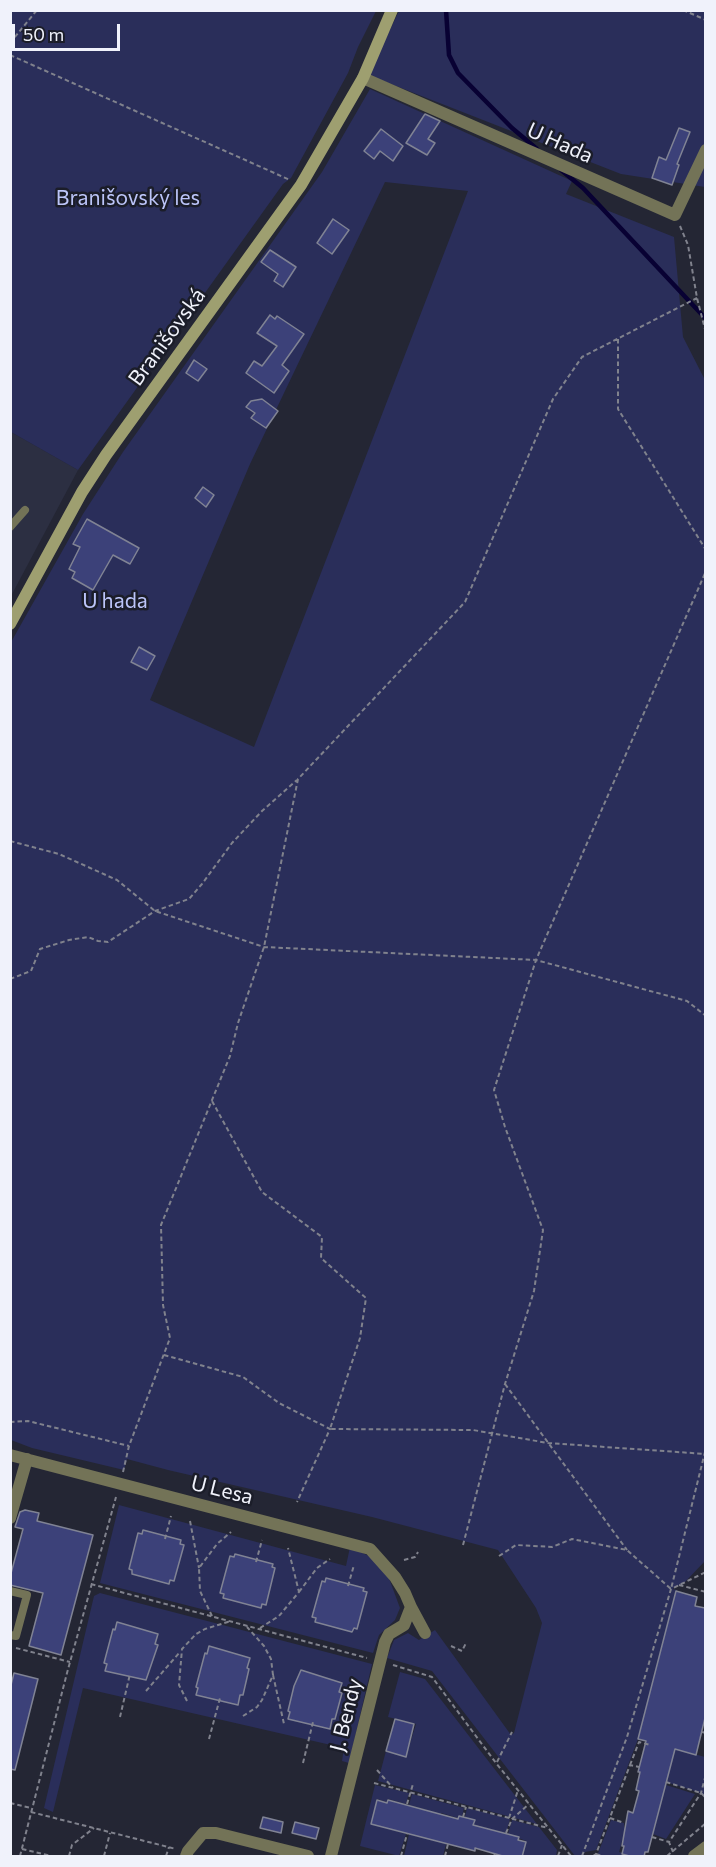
<!DOCTYPE html>
<html>
<head>
<meta charset="utf-8">
<style>
	body { margin:0 }
	#map { position:relative; width:716px; height:1867px; overflow:hidden; background:#242634; font-family:Commissioner,sans-serif }
	canvas { display:block }
	.frame { position:absolute; inset:0; border:12px solid #f0f2fb; pointer-events:none }
	.scale { position:absolute; left:12px; top:24px; width:108px; height:27px; box-sizing:border-box; border:3px solid #f0f2fb; border-top:0; padding-left:8px; font-size:18px; line-height:21px; white-space:nowrap; color:#f0f2fb; -webkit-text-stroke:4px #1b1d29; paint-order:stroke }
</style>
</head>
<body>
<div id="map">
<canvas width="716" height="1867"></canvas>
<div class="frame"></div>
<div class="scale">50 m</div>
</div>
<script>
const g = document.querySelector('canvas').getContext('2d');
g.lineJoin = 'round';
function paint(path, color) { g.fillStyle = color; g.fill(path, 'evenodd'); }
const shape = rows => new Path2D(rows.map(r => 'M' + r).join(''));
function trace(path, color, width, dash) { g.strokeStyle = color; g.lineWidth = width; g.lineCap = dash ? 'butt' : 'round'; g.setLineDash(dash || []); g.stroke(path); }
function drawText(font, color, halo, rows, align = 'center') {
  g.font = font + ' Commissioner,sans-serif'; g.lineWidth = 5; g.setLineDash([]); g.textBaseline = 'middle'; g.strokeStyle = halo; g.fillStyle = color; for (const [text, x, y, turn = 0] of rows) {
    g.save(); g.translate(x, y); g.rotate((+turn || 0) * Math.PI / 180); g.textAlign = isNaN(turn) ? turn : align; if (halo) g.strokeText(text, 0, 0); g.fillText(text, 0, 0); g.restore();
  }
}
const built = shape([
	[11,432,78,470,11,596]
]);
const green = shape([
	[10,11,376,11,358,47,348,73,291,178,283,184,78,470,11,432],
	[399,11,705,11,705,187,621,174,368,75],
	[370,89,572,181,566,194,674,237,683,337,706,382,705,1561,685,1582,672,1589,677,1590,638,1739,596,1850,585,1852,583,1856,575,1856,432,1671,387,1658,394,1640,408,1633,419,1640,435,1630,511,1735,514,1733,542,1623,536,1608,498,1550,372,1517,168,1470,127,1459,124,1470,32,1448,11,1440,10,644,83,514,123,452,322,172],
	[385,182,468,191,254,747,150,700,250,464],
	[119,1505,346,1566,350,1547,375,1559,387,1573,400,1608,395,1620,379,1635,373,1653,100,1583],
	[100,1593,372,1664,349,1763,342,1761,344,1748,83,1688,53,1812,44,1808,94,1596],
	[400,1672,425,1679,537,1824,378,1781,386,1751,406,1756,416,1724,388,1717],
	[673,1748,705,1757,705,1797,701,1793,666,1782],
	[375,1785,409,1793,406,1804,388,1799,387,1802,377,1799,371,1823,406,1834,399,1856,360,1846],
	[666,1785,695,1794,666,1839,653,1834,659,1811,657,1810],
	[412,1794,464,1808,462,1816,458,1818,441,1813,440,1817,426,1812,427,1810,409,1805],
	[467,1808,510,1819,506,1833,473,1825,474,1820,465,1817],
	[512,1820,539,1827,557,1850,556,1856,522,1856,526,1841,508,1834],
	[611,1820,624,1823,624,1827,626,1828,619,1852,633,1856,597,1856],
	[409,1834,419,1837,420,1834,446,1844,443,1856,404,1856]
]);
const stream = shape([
	[446,10,449,55,458,73,512,128,537,149],
	[561,170,583,188,706,319]
]);
const building = shape([
	[425,114,440,121,428,139,435,143,427,155,406,143,425,114],
	[679,128,690,132,677,164,679,165,672,185,652,178,659,157,666,160,679,128],
	[381,129,403,146,393,161,380,151,374,159,364,151,381,129],
	[333,219,349,230,332,254,317,243,333,219],
	[270,250,296,267,283,287,274,281,278,274,261,262,270,250],
	[270,315,275,319,277,316,304,334,282,365,289,371,274,393,246,373,254,361,262,366,277,346,257,333,270,315],
	[194,360,207,369,198,381,186,373,194,360],
	[262,399,278,411,266,428,251,418,255,413,246,407,251,401,262,399],
	[203,487,214,495,206,507,195,498,203,487],
	[87,519,139,548,130,564,113,555,93,590,72,578,75,572,69,569,80,547,73,544,87,519],
	[139,647,155,656,147,670,131,662,139,647],
	[25,1510,39,1513,37,1521,93,1535,61,1655,29,1646,43,1593,10,1585,10,1577,23,1529,15,1527,20,1512,25,1510],
	[143,1530,181,1540,180,1544,184,1545,174,1581,170,1580,169,1584,132,1574,132,1570,129,1569,138,1533,142,1534,143,1530],
	[235,1554,273,1564,272,1567,275,1568,266,1605,262,1604,261,1608,223,1598,224,1594,220,1593,230,1556,234,1557,235,1554],
	[326,1578,364,1588,363,1591,367,1592,357,1629,354,1628,352,1632,315,1622,316,1618,312,1617,322,1581,325,1582,326,1578],
	[676,1591,697,1597,695,1606,705,1608,705,1718,696,1755,675,1749,648,1852,645,1852,644,1857,633,1857,622,1854,624,1846,622,1846,628,1811,633,1813,639,1791,636,1790,640,1772,638,1772,646,1741,638,1739,676,1591],
	[117,1622,158,1634,155,1644,158,1645,146,1680,105,1671,107,1664,104,1663,113,1629,115,1630,117,1622],
	[209,1646,250,1658,247,1668,249,1669,243,1695,240,1695,238,1705,196,1695,198,1688,196,1687,205,1653,207,1654,209,1646],
	[301,1670,342,1683,339,1692,342,1693,335,1719,332,1719,330,1729,288,1719,290,1712,288,1711,294,1686,301,1670],
	[14,1673,38,1679,15,1770,10,1769,10,1689,14,1673],
	[395,1719,414,1724,406,1757,386,1751,395,1719],
	[377,1800,387,1803,388,1800,458,1819,459,1816,475,1820,473,1825,519,1837,518,1840,526,1842,522,1857,506,1857,475,1848,475,1851,371,1824,377,1800],
	[263,1817,283,1822,281,1833,260,1828,263,1817],
	[295,1822,319,1828,316,1839,292,1833,295,1822]
]);
const path = shape([
	[683,10,706,20],
	[10,43,37,10],
	[10,55,290,180],
	[680,226,688,245,697,298,706,333],
	[618,339,618,409,706,550],
	[10,841,59,854,117,880,155,911,264,947,536,960,687,1001,706,1016],
	[10,979,31,971,40,949,69,940,88,937,98,941,108,942,155,911,189,899,202,884,232,843,262,811,297,780],
	[212,1101,262,1192,322,1237,321,1258,366,1298,360,1338,330,1429,473,1430,548,1443,706,1454],
	[164,1355,243,1377,279,1403,330,1429,297,1502],
	[505,1384,627,1550],
	[10,1422,28,1421,129,1446],
	[123,1472,129,1446,170,1338,163,1305,161,1225,230,1056,238,1023,264,947,298,779,465,602,553,399,582,357,697,298],
	[190,1521,199,1568],
	[165,1539,171,1516],
	[463,1545,505,1384,534,1291,543,1230,505,1127,494,1090,536,960,706,571],
	[499,1556,516,1545,552,1547,572,1539,627,1550,671,1589,706,1448],
	[404,1560,415,1557,418,1552],
	[256,1562,262,1540],
	[91,1584,367,1658],
	[679,1585,706,1592],
	[348,1586,354,1565],
	[299,1592,317,1568,330,1559],
	[212,1616,200,1591,199,1568,217,1544,231,1532],
	[260,1628,279,1616,299,1592,288,1548],
	[451,1646,462,1651,466,1643],
	[16,1648,70,1662],
	[393,1665,432,1677,496,1763,571,1856],
	[273,1675,284,1724],
	[10,1684,12,1684],
	[146,1691,180,1652],
	[187,1701,179,1685,182,1649,196,1634,205,1629,231,1621],
	[243,1716,257,1707,262,1700,273,1675,271,1659,264,1646,247,1627],
	[120,1717,130,1674],
	[702,1732,706,1733],
	[209,1739,220,1698],
	[497,1762,512,1732],
	[303,1763,313,1722],
	[630,1765,639,1742,650,1745],
	[377,1770,393,1788],
	[666,1782,701,1793,706,1798],
	[374,1783,548,1828],
	[10,1803,31,1808],
	[407,1804,413,1784],
	[31,1812,176,1849],
	[463,1817,466,1807],
	[509,1818,518,1790],
	[610,1818,624,1823],
	[506,1833,512,1819,529,1804],
	[652,1837,669,1842],
	[22,1849,51,1856],
	[673,1852,669,1842,701,1793,706,1774],
	[596,1854,602,1856],
	[20,1856,67,1673,116,1497],
	[69,1856,72,1845,94,1828],
	[104,1856,110,1833],
	[166,1856,169,1847],
	[401,1856,407,1834],
	[445,1856,448,1844],
	[494,1856,495,1854],
	[558,1856,562,1845],
	[582,1856,627,1737,671,1589,706,1572],
	[593,1856,596,1854,630,1765,639,1767],
	[667,1856,706,1823]
]);
const lane = shape([
	[10,527,25,510],
	[10,1591,27,1595,16,1636,10,1635]
]);
const street = shape([
	[363,78,675,215,706,150],
	[10,1455,370,1549,395,1577,405,1593,411,1607,404,1625,389,1634,385,1642,331,1856],
	[10,1518,27,1459],
	[411,1607,425,1633],
	[186,1856,188,1851,203,1833,216,1833,308,1856],
	[694,1856,706,1847]
]);
const secondary = shape([
	[10,624,82,492,106,455,301,185,363,78,392,10]
]);
const streetNames = [
	["U Hada",560,143,24],
	["Branišovská",167,337,-54],
	["U Lesa",222,1490,14],
	["J. Bendy",346,1715,-76]
];
const parkNames = [
	["Branišovský les",128,198],
	["U hada",115,601]
];
paint(built, '#2c2f42');
paint(green, '#2a2e5a');
trace(stream, '#080133', 4.5);
paint(building, '#3c4179');
trace(building, '#808394', 1.5);
trace(path, '#80828d', 2, [4.5, 3]);
trace(lane, '#737357', 8);
trace(street, '#737357', 12);
trace(secondary, '#9e9f70', 12);
drawText('21px', '#f0f2fb', '#1b1d29', streetNames);
drawText('21px', '#bcc5f9', '#1b1d29', parkNames);
</script>
</body>
</html>
